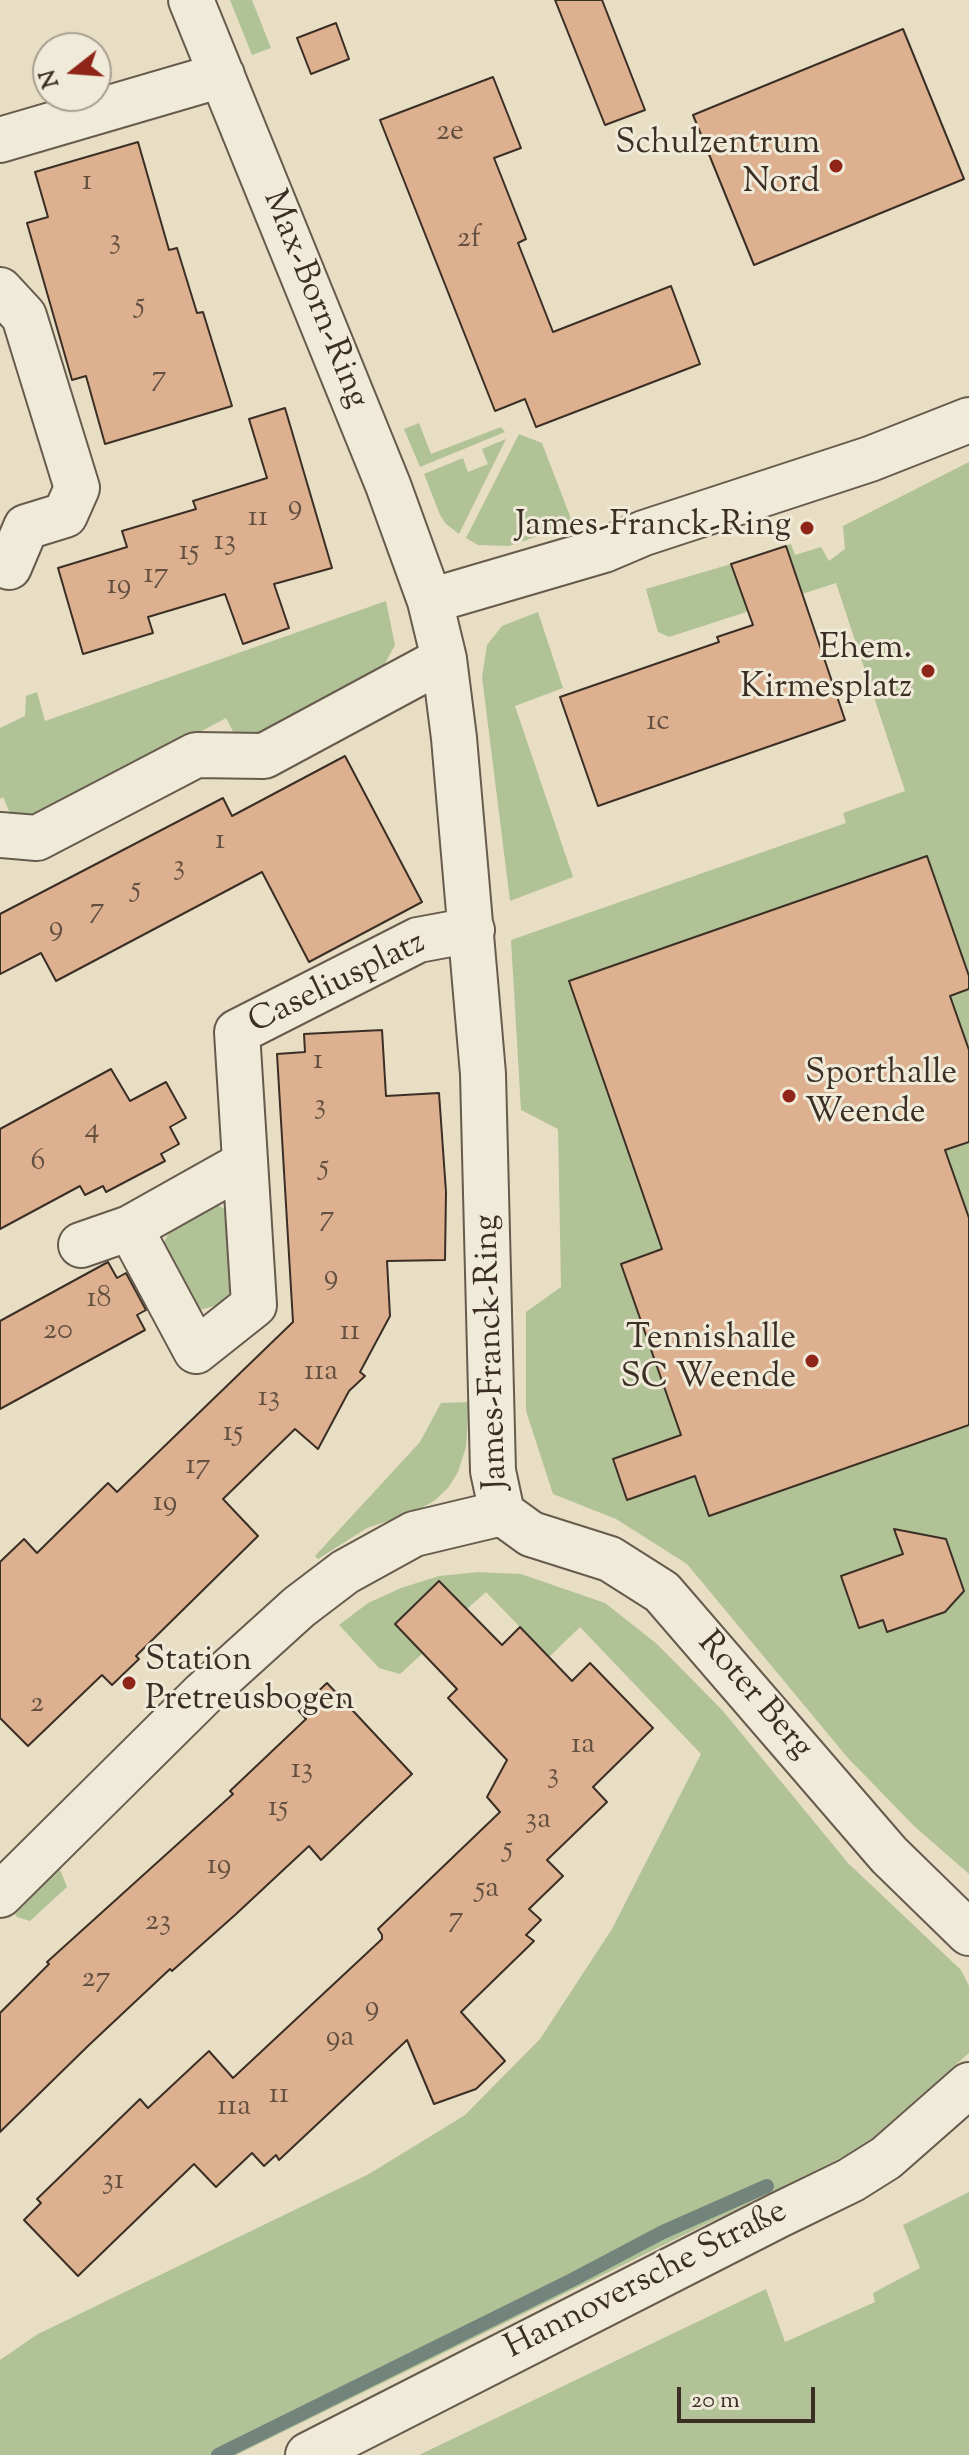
<!DOCTYPE html>
<html>
<head>
<meta charset="utf-8">
<style>
	body { margin:0 }
	#map { position:relative; width:969px; height:2455px; overflow:hidden; background:#e8dec4; font-family:"Sorts Mill Goudy",serif }
	canvas { display:block }
	.north { position:absolute; left:32px; top:32px; width:80px; height:80px; box-sizing:border-box; background:#f0ead9; border:2px solid #a89f91; border-radius:50%; rotate:253deg; font-size:22px; font-weight:700; line-height:32px; text-align:center; color:#3b2f25 }
	.north::after { content:''; display:block; margin:auto; width:28px; height:36px; background:#8f2418; clip-path:polygon(50% 0,100% 100%,50% 72%,0 100%) }
	.scale { position:absolute; left:677px; top:2387px; width:138px; height:36px; box-sizing:border-box; border:4px solid #3b2f25; border-top:0; padding-left:10px; font-size:24px; line-height:28px; white-space:nowrap; color:#3b2f25; -webkit-text-stroke:6px #f0ead9; paint-order:stroke }
</style>
</head>
<body>
<div id="map">
<canvas width="969" height="2455"></canvas>
<div class="north">N</div>
<div class="scale">20 m</div>
</div>
<script>
const g = document.querySelector('canvas').getContext('2d');
g.lineJoin = 'round';
function paint(path, color) { g.fillStyle = color; g.fill(path, 'evenodd'); }
const shape = rows => new Path2D(rows.map(r => 'M' + r).join(''));
function trace(path, color, width, dash) { g.strokeStyle = color; g.lineWidth = width; g.lineCap = dash ? 'butt' : 'round'; g.setLineDash(dash || []); g.stroke(path); }
function drawText(font, color, halo, rows, align = 'center') {
  g.font = font + ' "Sorts Mill Goudy",serif'; g.lineWidth = 6; g.setLineDash([]); g.textBaseline = 'middle'; g.strokeStyle = halo; g.fillStyle = color; for (const [text, x, y, turn = 0] of rows) {
    g.save(); g.translate(x, y); g.rotate((+turn || 0) * Math.PI / 180); g.textAlign = isNaN(turn) ? turn : align; if (halo) g.strokeText(text, 0, 0); g.fillText(text, 0, 0); g.restore();
  }
}
const green = shape([
	[230,0,252,0,271,48,252,55],
	[419,423,431,454,501,427,505,432,420,467,404,429],
	[519,434,542,443,573,524,509,546,478,545,466,538],
	[506,439,459,534,446,524,440,515,424,474,463,458,468,472,488,464,482,449],
	[969,462,969,1874,914,1826,847,1757,687,1564,616,1519,553,1494,526,1411,526,1312,561,1287,558,1129,521,1110,511,940,846,823,843,813,905,791,836,583,669,637,658,632,646,589,731,564,736,576,770,551,791,544,795,555,821,547,829,561,845,549,843,526],
	[386,601,395,645,382,669,256,741,236,737,226,718,33,821,10,813,3,797,0,799,0,728,25,716,26,696,37,692,45,721],
	[538,612,563,688,515,706,573,877,510,901,482,677,487,645,502,626],
	[211,1204,218,1205,227,1211,234,1293,227,1302,200,1310,189,1306,163,1244,170,1231],
	[469,1402,466,1447,458,1472,448,1488,434,1501,412,1513,367,1528,318,1559,315,1556,420,1442,441,1403],
	[478,1572,521,1574,605,1603,657,1644,723,1711,848,1863,961,1970,969,1986,969,2053,861,2148,236,2455,0,2455,0,2360,38,2334,369,2174,465,2115,540,2039,612,1929,701,1754,580,1627,549,1657,486,1592,467,1609,439,1581,395,1624,423,1653,400,1674,379,1668,339,1625,368,1603,401,1588,439,1576],
	[59,1867,67,1887,30,1921,17,1917,13,1912],
	[969,2192,969,2455,419,2455,766,2289,785,2342,875,2302,873,2293,920,2268,903,2225]
]);
const stream = shape([
	[218,2455,572,2280,663,2232,767,2186]
]);
const building = shape([
	[555,0,602,0,645,110,605,125,555,0],
	[336,23,349,59,311,74,297,38,336,23],
	[903,29,964,179,754,265,693,115,903,29],
	[493,77,521,148,494,158,526,239,518,243,553,332,671,286,700,364,536,427,525,399,495,411,380,120,493,77],
	[138,142,169,250,177,248,197,313,203,312,232,406,105,444,86,376,72,380,27,223,48,217,35,172,138,142],
	[285,408,332,568,274,584,289,628,243,644,225,594,148,617,153,633,83,654,58,568,127,547,122,531,196,509,193,501,267,478,249,419,285,408],
	[786,546,845,720,598,806,560,697,719,642,717,637,753,625,731,564,786,546],
	[345,756,422,902,309,962,262,872,56,981,41,953,0,974,0,914,223,798,232,816,345,756],
	[927,856,969,976,969,989,950,996,969,1050,969,1142,945,1150,969,1218,969,1425,709,1516,695,1476,627,1500,613,1459,681,1435,621,1264,662,1249,569,981,927,856],
	[382,1030,386,1096,439,1093,446,1192,445,1260,387,1261,390,1316,360,1372,365,1376,349,1391,318,1449,295,1429,223,1499,258,1536,136,1656,139,1659,112,1685,102,1675,28,1746,0,1718,0,1562,24,1539,37,1553,108,1483,117,1492,293,1322,277,1054,305,1052,304,1034,382,1030],
	[111,1069,130,1101,166,1082,186,1118,170,1127,179,1144,161,1154,165,1161,106,1192,103,1186,85,1195,80,1186,0,1229,0,1129,111,1069],
	[108,1262,117,1278,126,1273,146,1310,137,1315,145,1330,0,1409,0,1321,108,1262],
	[894,1529,946,1539,964,1591,945,1612,887,1632,883,1620,859,1628,841,1576,903,1554,894,1529],
	[439,1581,502,1645,520,1627,572,1681,590,1663,653,1728,593,1787,607,1802,547,1860,563,1876,529,1909,541,1920,526,1935,534,1941,461,2012,505,2061,476,2089,434,2104,407,2040,279,2160,276,2155,264,2166,252,2153,216,2187,194,2164,78,2276,24,2220,41,2203,37,2199,140,2099,148,2108,209,2051,233,2078,382,1939,382,1935,378,1929,500,1812,487,1797,507,1760,448,1698,457,1689,395,1624,439,1581],
	[327,1683,412,1774,321,1860,309,1846,235,1915,172,1971,170,1969,89,2045,0,2132,0,2013,49,1964,47,1962,233,1794,230,1791,306,1719,298,1710,327,1683]
]);
const minor = shape([
	[191,0,388,485,430,601,444,659,454,738,483,1074,493,1471,502,1513],
	[0,140,222,75],
	[0,290,24,316,77,488,65,515,26,527,9,567],
	[430,601,604,550,644,533,870,459,969,420],
	[0,835,37,838,196,755,264,756,444,659],
	[244,1164,130,1228,196,1351,254,1305,237,1032,418,940,472,930],
	[81,1245,130,1228],
	[502,1513,531,1534,610,1559,662,1592,889,1855,969,1933],
	[0,1895,204,1693,299,1607,345,1572,414,1534,502,1513],
	[308,2455,779,2215,851,2180,886,2158,969,2085]
]);
const markers = [
	[836,166,8,"#8f2418"],
	[807,528,8,"#8f2418"],
	[928,671,8,"#8f2418"],
	[789,1096,8,"#8f2418"],
	[812,1361,8,"#8f2418"],
	[129,1683,8,"#8f2418"]
];
const numberNames = [
	["2e",450,134],
	["1",87,184],
	["2f",469,241],
	["3",115,243],
	["5",140,307],
	["7",159,380],
	["9",295,509],
	["11",258,520],
	["13",225,544],
	["15",189,554],
	["17",156,577],
	["19",119,588],
	["1c",658,724],
	["1",220,843],
	["3",179,869],
	["5",136,891],
	["7",97,912],
	["9",56,930],
	["1",318,1063],
	["3",320,1108],
	["4",92,1132],
	["6",38,1164],
	["5",324,1169],
	["7",327,1220],
	["9",331,1279],
	["18",99,1301],
	["20",58,1333],
	["11",350,1334],
	["11a",321,1374],
	["13",269,1400],
	["15",233,1435],
	["17",198,1468],
	["19",165,1505],
	["2",37,1706],
	["1a",583,1747],
	["13",302,1772],
	["3",553,1777],
	["15",278,1810],
	["3a",538,1822],
	["5",508,1851],
	["19",219,1868],
	["5a",487,1891],
	["7",456,1921],
	["23",158,1924],
	["27",96,1981],
	["9",372,2010],
	["9a",340,2040],
	["11",279,2097],
	["11a",234,2109],
	["31",113,2183]
];
const poiNames = [
	["Schulzentrum",820,146],
	["Nord",820,185],
	["James-Franck-Ring",791,528],
	["Ehem.",912,651],
	["Kirmesplatz",912,690],
	["Sporthalle",805,1076,"left"],
	["Weende",805,1115,"left"],
	["Tennishalle",796,1341],
	["SC Weende",796,1380],
	["Station",145,1663,"left"],
	["Pretreusbogen",145,1702,"left"]
];
const streetNames = [
	["Max-Born-Ring",313,300,68],
	["Caseliusplatz",338,985,-26],
	["James-Franck-Ring",494,1352,-92],
	["Roter Berg",753,1697,49],
	["Hannoversche Straße",647,2282,-27]
];
paint(green, '#b1c297');
trace(stream, '#72847b', 14);
paint(building, '#ddb190');
trace(building, '#3b2f25', 2);
trace(minor, '#665b4d', 48);
trace(minor, '#f0ead9', 44);
for (const [x, y, r, color] of markers) { const dot = new Path2D(); dot.arc(x, y, r, 0, 2 * Math.PI); g.fillStyle = color; g.fill(dot); trace(dot, '#f0ead9', 3); }
drawText('30px', '#645040', null, numberNames);
drawText('34px', '#3b2f25', '#f0ead9', poiNames, 'right');
drawText('34px', '#3b2f25', '#f0ead9', streetNames);
</script>
</body>
</html>
